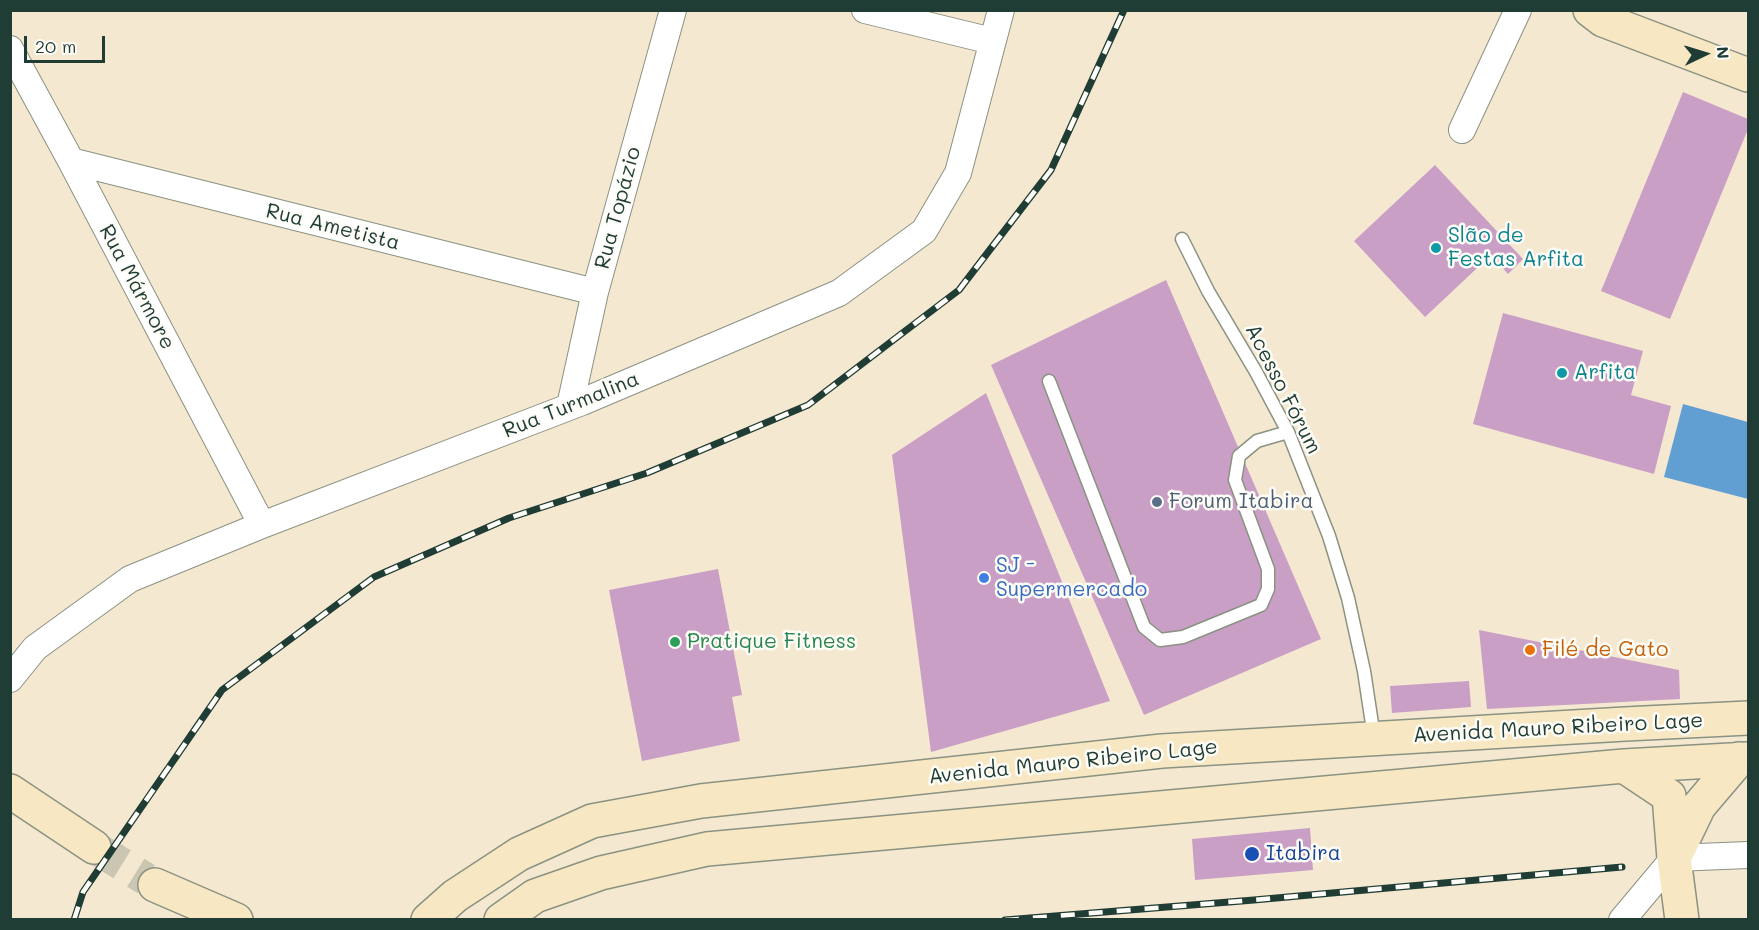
<!DOCTYPE html>
<html>
<head>
<meta charset="utf-8">
<style>
	body { margin:0 }
	#map { position:relative; width:1759px; height:930px; overflow:hidden; background:#f5e8d1; font-family:Mali,sans-serif }
	canvas { display:block }
	.frame { position:absolute; inset:0; border:12px solid #1f3d34; pointer-events:none }
	.north { position:absolute; left:1675px; top:24px; width:60px; height:60px; -webkit-text-stroke:4px #fdfcf7; paint-order:stroke; rotate:86deg; font-size:16px; font-weight:700; line-height:24px; text-align:center; color:#1f3d34 }
	.north::after { content:''; display:block; margin:auto; width:21px; height:27px; background:#1f3d34; clip-path:polygon(50% 0,100% 100%,50% 72%,0 100%) }
	.scale { position:absolute; left:24px; top:36px; width:81px; height:27px; box-sizing:border-box; border:3px solid #1f3d34; border-top:0; padding-left:8px; font-size:18px; line-height:21px; white-space:nowrap; color:#1f3d34; -webkit-text-stroke:4px #fdfcf7; paint-order:stroke }
</style>
</head>
<body>
<div id="map">
<canvas width="1759" height="930"></canvas>
<div class="frame"></div>
<div class="north">N</div>
<div class="scale">20 m</div>
</div>
<script>
const g = document.querySelector('canvas').getContext('2d');
g.lineJoin = 'round';
function paint(path, color) { g.fillStyle = color; g.fill(path, 'evenodd'); }
const shape = rows => new Path2D(rows.map(r => 'M' + r).join(''));
function trace(path, color, width, dash) { g.strokeStyle = color; g.lineWidth = width; g.lineCap = dash ? 'butt' : 'round'; g.setLineDash(dash || []); g.stroke(path); }
function drawText(font, color, halo, rows, align = 'center') {
  g.font = font + ' Mali,sans-serif'; g.lineWidth = 5; g.setLineDash([]); g.textBaseline = 'middle'; g.strokeStyle = halo; g.fillStyle = color; for (const [text, x, y, turn = 0] of rows) {
    g.save(); g.translate(x, y); g.rotate((+turn || 0) * Math.PI / 180); g.textAlign = isNaN(turn) ? turn : align; if (halo) g.strokeText(text, 0, 0); g.fillText(text, 0, 0); g.restore();
  }
}
const water = shape([
	[1683,404,1748,422,1748,499,1664,477]
]);
const building = shape([
	[1683,92,1748,119,1748,129,1670,319,1601,291],
	[1435,165,1523,259,1508,274,1491,255,1425,317,1354,241],
	[1166,280,1321,639,1144,715,991,365],
	[1503,313,1643,351,1631,395,1671,406,1654,474,1473,424],
	[986,393,1110,701,931,752,892,455],
	[718,569,742,695,732,697,740,741,642,761,609,590],
	[1479,630,1679,670,1680,699,1487,709],
	[1469,681,1471,707,1392,713,1390,686],
	[1310,828,1313,870,1195,880,1192,839]
]);
const secondaryTunnel = shape([
	[94,847,146,879]
]);
const lane = shape([
	[1182,239,1208,291,1256,372,1288,432,1329,536,1348,598,1364,671,1374,737],
	[1049,381,1144,627,1160,640,1183,637,1261,605,1268,589,1268,569,1235,480,1239,456,1257,441,1288,432]
]);
const street = shape([
	[865,10,992,41],
	[10,49,71,161,262,525],
	[1462,130,1518,10],
	[71,161,595,292],
	[570,406,595,292,673,10],
	[10,679,35,648,130,579,262,525,582,402,839,293,924,231,958,173,1001,10],
	[1622,920,1674,858,1748,855]
]);
const secondary = shape([
	[1590,10,1603,20,1748,75],
	[1624,766,1669,796,1674,858,1682,920],
	[10,791,94,847],
	[1675,856,1699,806,1739,759],
	[155,885,236,920],
	[428,920,455,896,519,854,592,821,701,801,1162,751,1625,724,1748,718],
	[501,920,535,896,601,873,707,849,1624,766,1748,759]
]);
const rail = shape([
	[74,920,83,892,222,690,374,577,509,518,647,473,808,405,959,290,1051,170,1124,10],
	[1005,920,1254,900,1622,867]
]);
const markers = [
	[1436,248,6,"#0f9aa8"],
	[1562,373,6,"#0f9aa8"],
	[1157,502,6,"#5c6f8a"],
	[984,578,6,"#3f7fe0"],
	[675,642,6,"#2e9e5b"],
	[1530,650,6,"#e8710a"],
	[1252,854,8,"#1a4fb4"]
];
const streetNames = [
	["Rua Topázio",618,208,-75],
	["Rua Ametista",333,227,14],
	["Rua Mármore",137,287,62],
	["Acesso Fórum",1283,389,63],
	["Rua Turmalina",571,405,-22],
	["Avenida Mauro Ribeiro Lage",1558,728,-3],
	["Avenida Mauro Ribeiro Lage",1073,762,-6]
];
const cultureNames = [
	["Slão de",1448,236],
	["Festas Arfita",1448,260],
	["Arfita",1574,373]
];
const serviceNames = [
	["Forum Itabira",1169,502]
];
const shopNames = [
	["SJ -",996,566],
	["Supermercado",996,590]
];
const leisureNames = [
	["Pratique Fitness",687,642]
];
const foodNames = [
	["Filé de Gato",1542,650]
];
const transitNames = [
	["Itabira",1266,854]
];
paint(water, '#619fd3');
paint(building, '#ca9fc5');
trace(secondaryTunnel, '#cac6b2', 33, [33, 16]);
trace(lane, '#8a9282', 15);
trace(street, '#8a9282', 28);
trace(secondary, '#8a9282', 36);
trace(lane, '#fff', 12);
trace(street, '#fff', 26);
trace(secondary, '#f7e8c3', 33);
trace(rail, '#1f3d34', 7);
trace(rail, '#fdfcf7', 4.5, [14]);
for (const [x, y, r, color] of markers) { const dot = new Path2D(); dot.arc(x, y, r, 0, 2 * Math.PI); g.fillStyle = color; g.fill(dot); trace(dot, '#fdfcf7', 2); }
drawText('21px', '#1f3d34', '#fdfcf7', streetNames);
drawText('21px', '#0d838f', '#fdfcf7', cultureNames, 'left');
drawText('21px', '#4e5e75', '#fdfcf7', serviceNames, 'left');
drawText('21px', '#366cbe', '#fdfcf7', shopNames, 'left');
drawText('21px', '#27864d', '#fdfcf7', leisureNames, 'left');
drawText('21px', '#c56008', '#fdfcf7', foodNames, 'left');
drawText('21px', '#164399', '#fdfcf7', transitNames, 'left');
</script>
</body>
</html>
